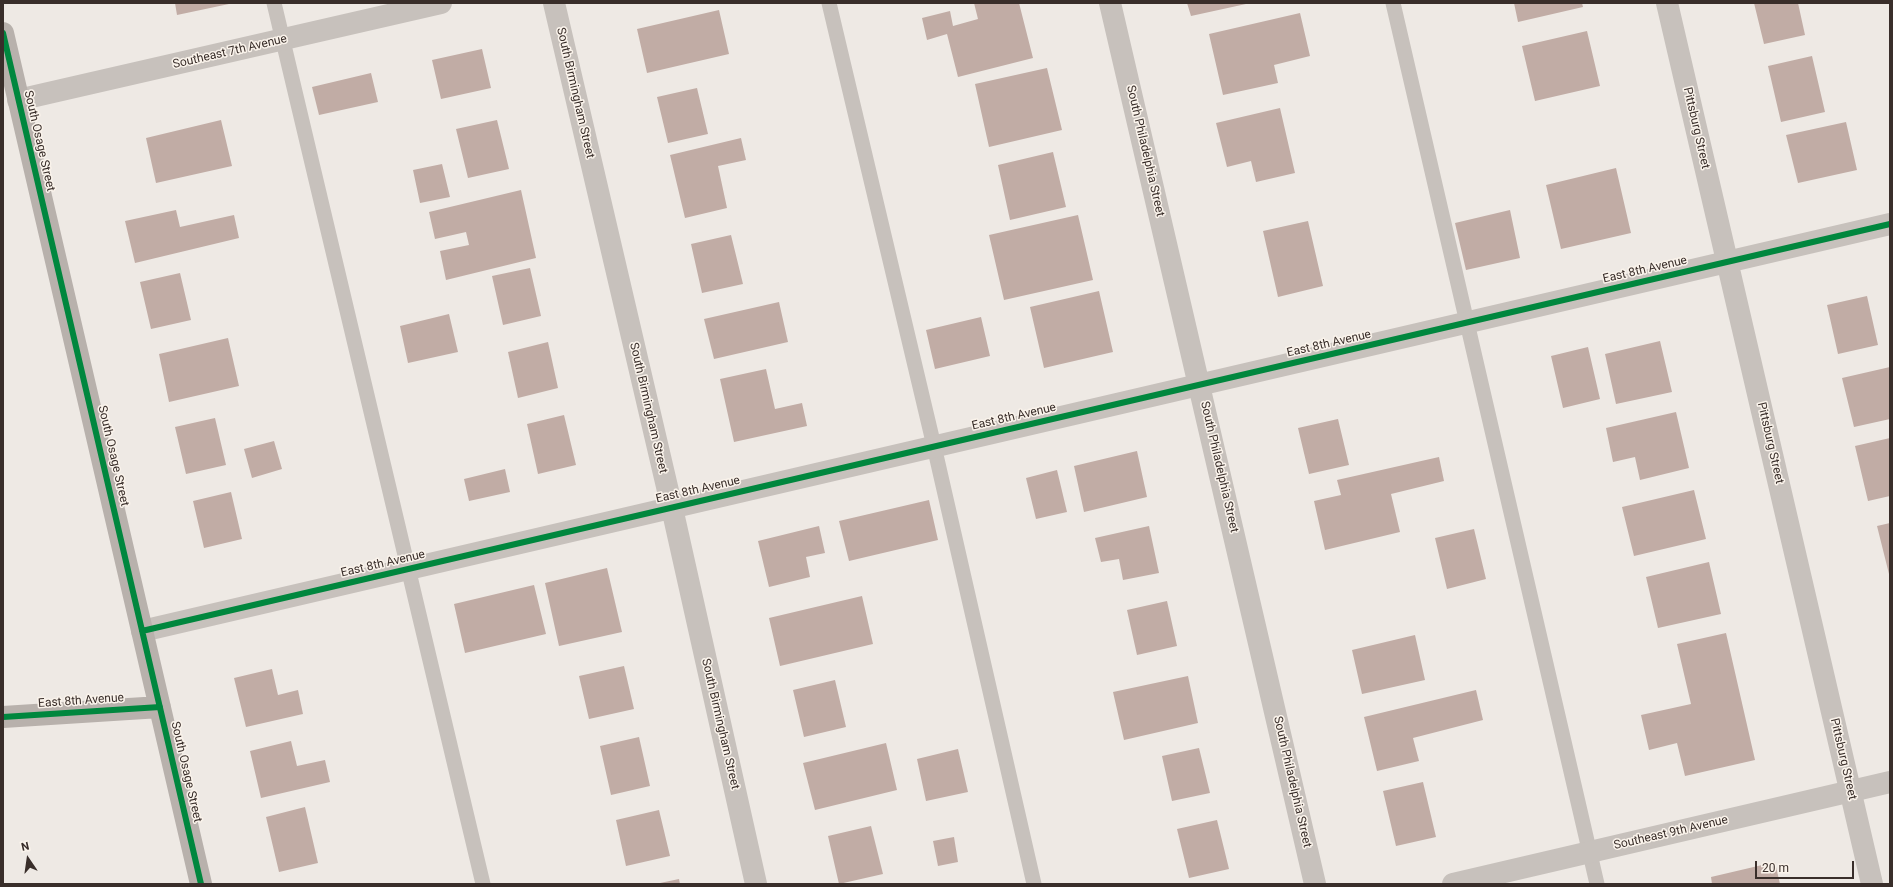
<!DOCTYPE html>
<html>
<head>
<meta charset="utf-8">
<style>
	body { margin:0 }
	#map { position:relative; width:1893px; height:887px; overflow:hidden; background:#eee9e4; font-family:Roboto,sans-serif }
	canvas { display:block }
	.frame { position:absolute; inset:0; border:4px solid #392e2a; pointer-events:none }
	.north { position:absolute; left:8px; top:839px; width:40px; height:40px; -webkit-text-stroke:3px #faf3eb; paint-order:stroke; rotate:347deg; font-size:11px; font-weight:700; line-height:16px; text-align:center; color:#392e2a }
	.north::after { content:''; display:block; margin:auto; width:14px; height:18px; background:#392e2a; clip-path:polygon(50% 0,100% 100%,50% 72%,0 100%) }
	.scale { position:absolute; left:1755px; top:861px; width:99px; height:18px; box-sizing:border-box; border:2px solid #392e2a; border-top:0; padding-left:5px; font-size:12px; line-height:14px; white-space:nowrap; color:#392e2a; -webkit-text-stroke:3px #faf3eb; paint-order:stroke }
</style>
</head>
<body>
<div id="map">
<canvas width="1893" height="887"></canvas>
<div class="frame"></div>
<div class="north">N</div>
<div class="scale">20 m</div>
</div>
<script>
const g = document.querySelector('canvas').getContext('2d');
g.lineJoin = 'round';
function paint(path, color) { g.fillStyle = color; g.fill(path, 'evenodd'); }
const shape = rows => new Path2D(rows.map(r => 'M' + r).join(''));
function trace(path, color, width, dash) { g.strokeStyle = color; g.lineWidth = width; g.lineCap = dash ? 'butt' : 'round'; g.setLineDash(dash || []); g.stroke(path); }
function drawText(font, color, halo, rows, align = 'center') {
  g.font = font + ' Roboto,sans-serif'; g.lineWidth = 3; g.setLineDash([]); g.textBaseline = 'middle'; g.strokeStyle = halo; g.fillStyle = color; for (const [text, x, y, turn = 0] of rows) {
    g.save(); g.translate(x, y); g.rotate((+turn || 0) * Math.PI / 180); g.textAlign = isNaN(turn) ? turn : align; if (halo) g.strokeText(text, 0, 0); g.fillText(text, 0, 0); g.restore();
  }
}
const building = shape([
	[175,3,229,3,229,4,177,15],
	[974,3,1019,3,1033,58,958,77,947,34,927,40,922,18,950,11,953,26,978,19],
	[1187,3,1246,3,1246,4,1191,16],
	[1514,3,1582,3,1583,7,1518,22],
	[1754,3,1798,3,1805,35,1764,44],
	[719,10,729,54,647,73,637,29],
	[1300,13,1310,56,1274,65,1278,83,1223,95,1209,34],
	[1587,31,1600,86,1535,101,1522,46],
	[482,49,491,88,441,99,432,60],
	[1812,56,1825,112,1781,122,1768,66],
	[1047,68,1062,130,989,147,975,84],
	[371,73,378,102,319,115,312,87],
	[697,88,708,134,668,143,657,97],
	[1280,108,1295,173,1256,182,1251,161,1227,167,1216,123],
	[221,120,232,166,156,183,146,138],
	[497,120,509,169,468,178,456,129],
	[1846,122,1857,170,1798,183,1786,135],
	[741,138,746,160,718,166,727,208,685,218,670,155],
	[1053,152,1066,207,1010,220,998,165],
	[442,164,450,197,420,203,413,170],
	[1616,168,1631,233,1561,249,1546,185],
	[521,190,536,258,446,280,440,251,469,245,466,232,435,239,429,212],
	[176,210,180,227,234,215,239,238,135,263,125,221],
	[1510,210,1520,258,1466,270,1455,223],
	[1078,215,1093,280,1004,300,989,235],
	[1308,221,1323,286,1278,297,1263,231],
	[731,235,743,284,702,293,691,244],
	[530,268,541,316,503,325,492,276],
	[180,273,191,320,151,329,140,282],
	[1099,291,1113,352,1044,368,1030,307],
	[1867,296,1878,345,1838,354,1827,305],
	[779,302,788,342,714,359,704,319],
	[449,314,458,352,408,363,400,326],
	[981,317,990,356,935,369,926,330],
	[228,338,239,386,169,402,159,354],
	[1660,341,1672,392,1616,404,1605,354],
	[548,342,558,388,518,398,508,352],
	[1588,347,1600,399,1563,408,1551,356],
	[1890,367,1890,419,1854,427,1842,378],
	[766,369,775,409,802,403,807,426,734,442,720,379],
	[1676,412,1689,468,1640,480,1635,457,1613,462,1606,428],
	[564,415,576,465,538,474,527,424],
	[215,418,226,465,186,474,175,427],
	[1338,419,1349,465,1309,474,1298,428],
	[1890,438,1890,496,1868,501,1855,446],
	[274,441,282,469,252,478,244,449],
	[1137,451,1147,497,1084,512,1074,466],
	[1439,457,1444,481,1391,494,1400,532,1325,550,1314,501,1341,495,1337,480],
	[505,469,510,492,469,501,464,479],
	[1057,470,1067,512,1036,519,1026,478],
	[1694,490,1706,539,1634,556,1622,507],
	[231,492,242,539,204,548,193,501],
	[929,500,938,540,849,561,839,521],
	[1890,523,1890,573,1889,574,1877,526],
	[819,526,825,553,806,557,810,577,769,587,758,541],
	[1149,526,1159,573,1123,580,1119,559,1101,562,1095,538],
	[1474,529,1486,579,1447,589,1435,538],
	[1709,562,1721,614,1658,628,1646,577],
	[607,568,622,632,559,646,545,583],
	[534,585,546,634,465,653,454,604],
	[862,596,873,644,780,666,769,618],
	[1167,601,1177,646,1137,655,1127,610],
	[1726,633,1755,760,1685,776,1677,743,1649,750,1641,715,1691,704,1677,644],
	[1415,635,1425,680,1362,694,1352,650],
	[624,666,634,709,589,719,579,676],
	[272,669,278,695,298,690,303,714,246,727,234,678],
	[1188,676,1198,723,1124,740,1113,692],
	[835,680,846,727,804,737,793,690],
	[1476,690,1483,720,1413,738,1419,761,1377,771,1364,717],
	[639,737,650,786,611,795,600,746],
	[291,741,297,766,325,760,330,782,261,798,250,751],
	[886,743,897,790,815,810,803,763],
	[1199,748,1210,793,1172,801,1162,756],
	[958,749,968,792,926,801,917,759],
	[1423,782,1436,837,1396,846,1383,791],
	[305,807,318,863,279,872,266,817],
	[659,810,670,856,626,866,616,820],
	[1217,820,1229,869,1189,878,1177,829],
	[871,826,883,874,839,884,828,836],
	[954,837,958,862,938,866,933,841],
	[1775,862,1780,884,1712,884,1711,877],
	[679,879,680,884,660,884,660,883]
]);
const lane = shape([
	[274,3,483,884],
	[829,3,934,446,1034,884],
	[1393,3,1597,884]
]);
const street = shape([
	[554,3,672,508,756,884],
	[1110,3,1315,884],
	[1667,3,1872,884],
	[18,100,441,3],
	[142,631,1890,224],
	[1453,884,1890,782]
]);
const secondary = shape([
	[3,33,201,884],
	[3,717,160,707]
]);
const cycleway = shape([
	[3,33,201,884],
	[142,631,1890,224],
	[3,717,160,707]
]);
const streetNames = [
	["Southeast 7th Avenue",230,52,-13],
	["South Birmingham Street",575,93,77],
	["Pittsburg Street",1696,128,77],
	["South Osage Street",39,141,77],
	["South Philadelphia Street",1145,151,77],
	["East 8th Avenue",1645,270,-13],
	["East 8th Avenue",1329,344,-13],
	["South Birmingham Street",648,408,77],
	["East 8th Avenue",1014,417,-13],
	["Pittsburg Street",1770,443,77],
	["South Osage Street",113,456,77],
	["South Philadelphia Street",1219,467,77],
	["East 8th Avenue",698,490,-13],
	["East 8th Avenue",383,564,-13],
	["East 8th Avenue",81,701,-4],
	["South Birmingham Street",720,724,77],
	["Pittsburg Street",1843,759,77],
	["South Osage Street",186,772,77],
	["South Philadelphia Street",1292,782,77],
	["Southeast 9th Avenue",1671,833,-13]
];
paint(building, '#c1aca5');
trace(lane, '#c7c1bc', 15);
trace(street, '#c7c1bc', 22);
trace(secondary, '#b8b1ac', 22);
trace(cycleway, '#00873e', 6);
drawText('12px', '#392e2a', '#faf3eb', streetNames);
</script>
</body>
</html>
